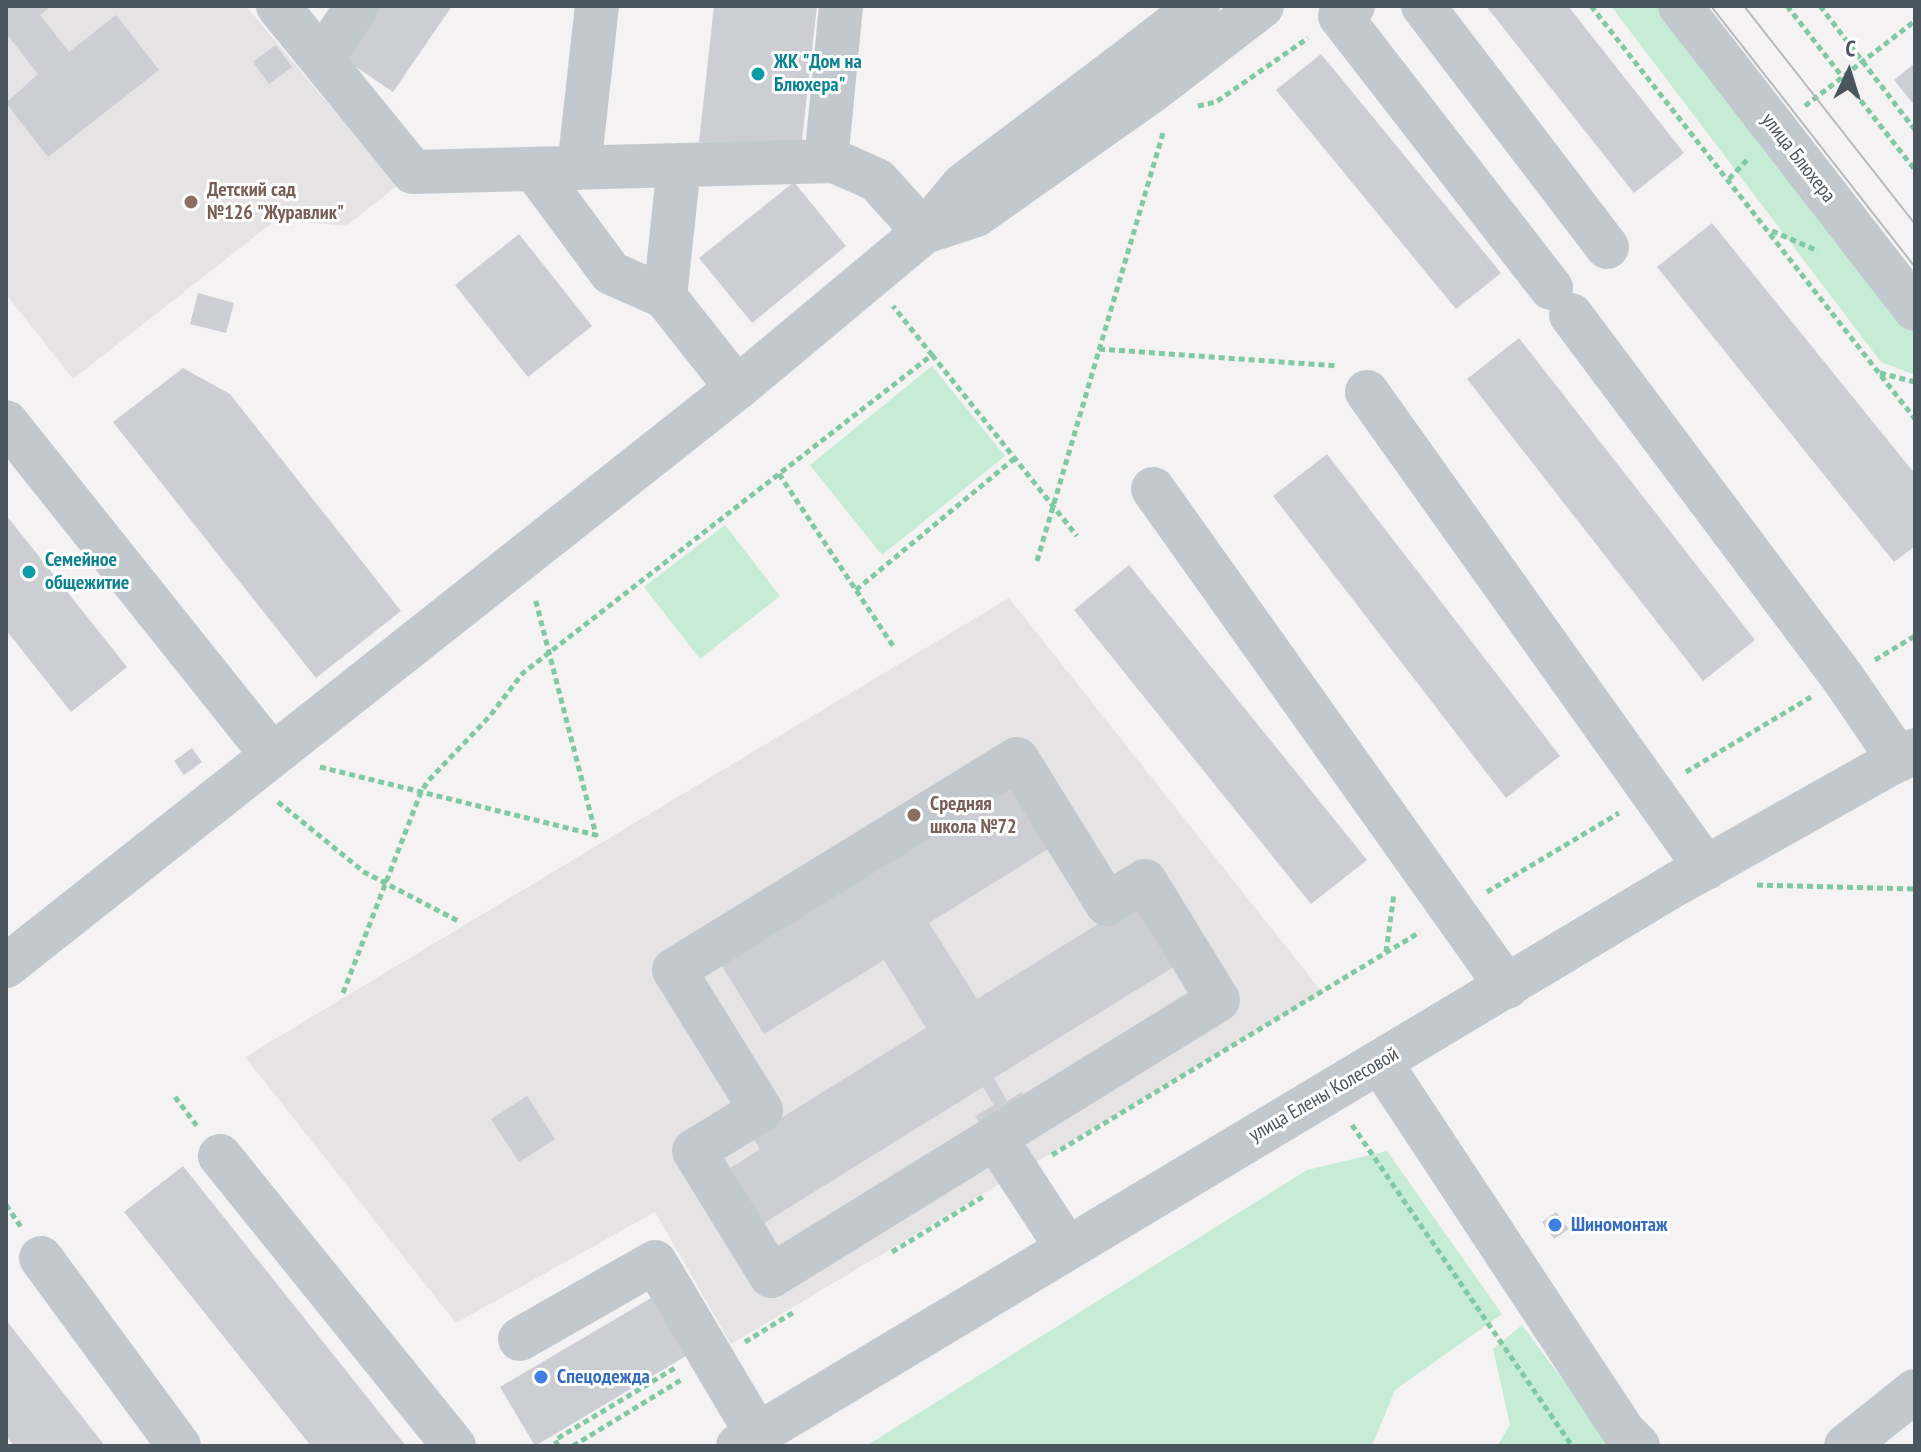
<!DOCTYPE html>
<html>
<head>
<meta charset="utf-8">
<style>
	body { margin:0 }
	#map { position:relative; width:1921px; height:1452px; overflow:hidden; background:#f4f2f2; font-family:"PT Sans Narrow",sans-serif }
	canvas { display:block }
	.frame { position:absolute; inset:0; border:8px solid #4b555e; pointer-events:none }
	.north { position:absolute; left:1809px; top:32px; width:80px; height:80px; -webkit-text-stroke:6px #fff; paint-order:stroke; rotate:4deg; font-size:22px; font-weight:700; line-height:32px; text-align:center; color:#4b555e }
	.north::after { content:''; display:block; margin:auto; width:28px; height:36px; background:#4b555e; clip-path:polygon(50% 0,100% 100%,50% 72%,0 100%) }
</style>
</head>
<body>
<div id="map">
<canvas width="1921" height="1452"></canvas>
<div class="frame"></div>
<div class="north">С</div>
</div>
<script>
const g = document.querySelector('canvas').getContext('2d');
g.lineJoin = 'round';
function paint(path, color) { g.fillStyle = color; g.fill(path, 'evenodd'); }
const shape = rows => new Path2D(rows.map(r => 'M' + r).join(''));
function trace(path, color, width, dash) { g.strokeStyle = color; g.lineWidth = width; g.lineCap = dash ? 'butt' : 'round'; g.setLineDash(dash || []); g.stroke(path); }
function drawText(font, color, halo, rows, align = 'center') {
  g.font = font + ' "PT Sans Narrow",sans-serif'; g.lineWidth = 6; g.setLineDash([]); g.textBaseline = 'middle'; g.strokeStyle = halo; g.fillStyle = color; for (const [text, x, y, turn = 0] of rows) {
    g.save(); g.translate(x, y); g.rotate((+turn || 0) * Math.PI / 180); g.textAlign = isNaN(turn) ? turn : align; if (halo) g.strokeText(text, 0, 0); g.fillText(text, 0, 0); g.restore();
  }
}
const education = shape([
	[6,6,246,6,397,186,346,226,277,219,73,379,6,294],
	[1009,598,1322,992,731,1344,655,1212,456,1323,245,1057]
]);
const green = shape([
	[1611,6,1657,6,1915,331,1915,375,1881,362],
	[932,366,1005,456,882,555,810,465],
	[725,525,780,596,700,659,644,587],
	[1387,1151,1502,1314,1395,1390,1372,1446,866,1446,1307,1170],
	[1522,1325,1612,1446,1497,1446,1510,1425,1493,1349]
]);
const building = shape([
	[6,6,51,6,40,15,69,52,116,15,159,70,48,157,6,103,38,74,6,33],
	[370,6,452,6,393,92,337,54],
	[714,6,817,6,801,148,699,142],
	[1486,6,1568,6,1684,153,1634,193],
	[276,45,292,67,269,84,253,62],
	[1321,54,1501,273,1456,309,1276,90],
	[1915,63,1915,106,1894,80],
	[794,182,846,246,752,323,699,258],
	[1712,223,1915,474,1915,546,1894,562,1657,267],
	[519,234,592,326,528,377,455,285],
	[198,293,234,303,226,333,190,324],
	[1519,338,1755,640,1703,681,1467,379],
	[183,368,230,394,401,611,316,678,113,422],
	[1327,454,1560,756,1506,798,1273,496],
	[6,515,127,667,71,712,6,630],
	[1129,565,1367,860,1311,904,1074,610],
	[192,748,202,762,184,775,174,761],
	[1009,787,1048,849,929,923,977,999,1140,898,1180,963,994,1078,1007,1101,1022,1092,1028,1101,983,1129,975,1116,994,1105,983,1087,764,1223,729,1169,760,1149,752,1136,926,1028,884,960,764,1034,722,966],
	[527,1096,555,1139,519,1162,491,1119],
	[183,1166,406,1446,311,1446,124,1212],
	[1556,1212,1569,1229,1554,1239,1542,1222],
	[651,1298,686,1356,535,1446,500,1387],
	[6,1320,105,1446,14,1446,6,1436]
]);
const path = shape([
	[1591,6,1915,419],
	[1787,6,1915,170],
	[1820,6,1915,130],
	[1198,106,1216,102,1308,38],
	[1805,106,1915,21],
	[1729,179,1748,159],
	[1772,231,1818,251],
	[1099,349,1338,366],
	[932,355,1077,536],
	[1880,373,1915,382],
	[779,474,895,649],
	[1037,561,1163,133],
	[856,590,1015,458],
	[1875,660,1915,636],
	[320,767,596,835,535,598],
	[1686,772,1811,697],
	[278,802,364,872,458,921],
	[1757,885,1915,889],
	[1487,892,1619,813],
	[1386,952,1394,894],
	[343,993,421,792,428,781,489,717,523,673,932,355,893,306],
	[175,1097,197,1126],
	[1352,1125,1572,1446],
	[1052,1155,1420,932],
	[6,1205,21,1227],
	[892,1252,986,1195],
	[745,1342,794,1312],
	[558,1446,555,1440,675,1368],
	[573,1446,681,1380]
]);
const minor = shape([
	[278,6,413,172,834,161,877,180,924,232,963,185,1130,59],
	[1353,6,1340,16,1551,288],
	[1423,6,1607,247],
	[1680,6,1915,309],
	[322,59,357,6],
	[1148,84,1130,59,1198,6],
	[826,161,841,6],
	[579,168,597,6],
	[534,169,611,273,665,297,737,388],
	[665,297,679,165],
	[1571,315,1843,678,1899,760],
	[1367,392,1706,868],
	[6,422,272,755],
	[1153,489,1507,987],
	[1017,759,1107,904,1145,881,1218,1000,771,1276,694,1151,761,1110,674,970,1017,759],
	[6,966,737,388,924,232,976,215,1153,90,1262,6],
	[1380,1062,1624,1432,1638,1446],
	[995,1138,1067,1248],
	[220,1156,454,1446],
	[41,1258,179,1446],
	[520,1339,655,1262,757,1434],
	[738,1446,1676,884,1915,750],
	[1846,1446,1915,1391]
]);
const tram = shape([
	[1711,6,1915,267],
	[1744,6,1915,224]
]);
const markers = [
	[758,74,8,"#0f9aa8"],
	[191,202,8,"#8d6e63"],
	[29,572,8,"#0f9aa8"],
	[914,815,8,"#8d6e63"],
	[1555,1225,8,"#3f7fe0"],
	[541,1377,8,"#3f7fe0"]
];
const cultureNames = [
	["ЖК \"Дом на",774,62],
	["Блюхера\"",774,85],
	["Семейное",45,560],
	["общежитие",45,583]
];
const streetNames = [
	["улица Блюхера",1798,158,52],
	["улица Елены Колесовой",1324,1095,-30]
];
const educationNames = [
	["Детский сад",207,190],
	["№126 \"Журавлик\"",207,213],
	["Средняя",930,804],
	["школа №72",930,827]
];
const shopNames = [
	["Шиномонтаж",1571,1225],
	["Спецодежда",557,1377]
];
paint(education, '#e5e3e3');
paint(green, '#c6ecd5');
paint(building, '#cdced4');
trace(path, '#81c8a4', 5, [6, 4]);
trace(minor, '#c1c9cf', 44);
trace(tram, '#b5b7bb', 2);
for (const [x, y, r, color] of markers) { const dot = new Path2D(); dot.arc(x, y, r, 0, 2 * Math.PI); g.fillStyle = color; g.fill(dot); trace(dot, '#fff', 3); }
drawText('bold 20px', '#0d838f', '#fff', cultureNames, 'left');
drawText('20px', '#4b555e', '#fff', streetNames);
drawText('bold 20px', '#785e54', '#fff', educationNames, 'left');
drawText('bold 20px', '#366cbe', '#fff', shopNames, 'left');
</script>
</body>
</html>
